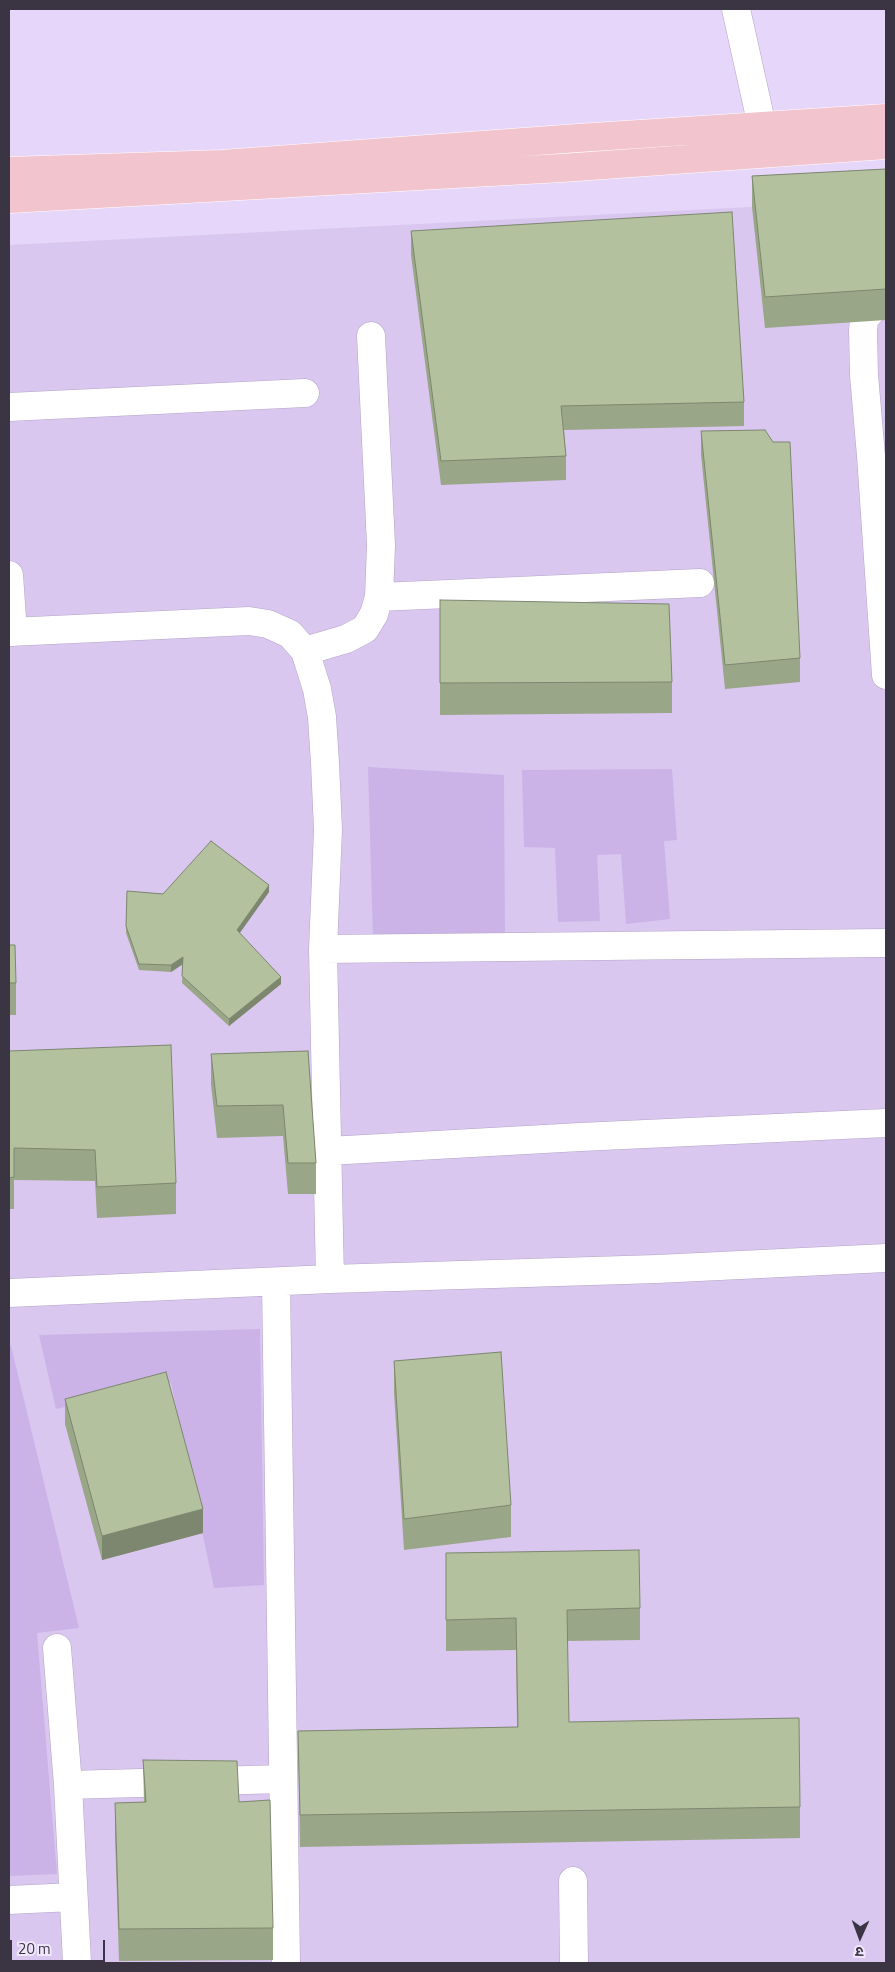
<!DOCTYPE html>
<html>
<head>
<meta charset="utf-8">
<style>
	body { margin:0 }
	#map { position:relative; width:895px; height:1972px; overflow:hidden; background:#e6d6fa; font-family:"Titillium Web","Noto Sans Devanagari",sans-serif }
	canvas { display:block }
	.frame { position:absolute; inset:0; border:10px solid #3b3543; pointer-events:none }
	.north { position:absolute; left:835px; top:1912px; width:50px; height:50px; -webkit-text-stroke:4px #f0e7fc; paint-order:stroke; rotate:182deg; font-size:14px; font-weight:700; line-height:20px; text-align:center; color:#3b3543 }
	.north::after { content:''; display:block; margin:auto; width:18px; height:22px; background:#3b3543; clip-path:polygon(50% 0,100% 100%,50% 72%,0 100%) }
	.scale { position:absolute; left:10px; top:1940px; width:95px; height:22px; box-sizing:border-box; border:2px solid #3b3543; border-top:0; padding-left:6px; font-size:15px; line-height:18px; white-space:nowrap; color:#3b3543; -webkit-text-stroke:4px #f0e7fc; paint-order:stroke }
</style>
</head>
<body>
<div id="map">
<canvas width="895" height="1972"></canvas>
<div class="frame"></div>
<div class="north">उ</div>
<div class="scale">20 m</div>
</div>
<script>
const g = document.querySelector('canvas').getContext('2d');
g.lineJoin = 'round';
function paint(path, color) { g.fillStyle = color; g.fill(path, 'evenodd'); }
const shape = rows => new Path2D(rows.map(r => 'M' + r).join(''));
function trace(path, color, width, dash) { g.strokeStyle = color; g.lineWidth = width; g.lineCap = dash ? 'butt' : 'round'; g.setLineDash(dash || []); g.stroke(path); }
const built = shape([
	[886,200,886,1963,9,1963,9,245]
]);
const green = shape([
	[368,767,504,775,505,937,373,937],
	[672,769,677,840,664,841,670,919,626,924,621,854,597,855,600,921,558,922,555,848,524,847,522,770],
	[260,1329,264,1585,214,1588,171,1383,56,1409,39,1335],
	[9,1346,11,1346,79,1628,37,1633,57,1874,9,1876]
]);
const minor = shape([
	[736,9,762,126],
	[886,302,874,308,864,319,863,331,864,375,871,456,886,675],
	[9,407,305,393],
	[9,575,13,632],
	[379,597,700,583],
	[9,632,249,621,268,624,290,634,305,651,317,689,322,717,325,763,328,830,323,949,330,1279],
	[305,651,346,639,365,629,374,614,379,597,381,545,371,336],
	[323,949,886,943],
	[328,1151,580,1137,886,1123],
	[276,1283,286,1963],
	[9,1293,330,1279,657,1269,886,1258],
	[57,1648,68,1785,77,1963],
	[68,1785,283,1779],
	[573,1881,574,1963],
	[9,1900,73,1897]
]);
const major = shape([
	[9,171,222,164,578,138,886,118],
	[9,199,562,168,886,145]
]);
const wall = shape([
	[886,169,886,320,765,328,752,207,752,176],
	[411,231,744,402,744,426,564,430,566,456,566,480,441,485,411,255],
	[701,431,800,658,800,682,725,689,701,455],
	[440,600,672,682,672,713,440,715],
	[127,891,163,894,269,892,239,933,281,984,229,1026,182,983,183,964,171,972,139,970,126,933],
	[9,945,16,983,16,1015,9,1015],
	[9,1051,176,1183,176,1214,97,1218,95,1181,14,1180,14,1209,9,1209],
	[308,1051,316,1163,316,1194,288,1194,283,1136,217,1138,211,1085,211,1054],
	[394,1361,511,1505,511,1537,404,1550,394,1393],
	[65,1399,203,1533,102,1560,65,1424],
	[446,1553,640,1608,640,1640,567,1641,569,1722,800,1807,800,1838,300,1847,298,1731,517,1727,516,1650,446,1651],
	[143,1760,239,1802,273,1928,273,1960,119,1961,115,1835,115,1803,144,1802]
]);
const shadedWall = shape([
	[269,885,269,892,237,937,237,930],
	[183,957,183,964,171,972,171,965],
	[281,977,281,984,229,1026,229,1019],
	[203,1509,203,1533,102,1560,102,1536]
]);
const building = shape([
	[886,169,886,289,765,297,752,176,886,169],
	[732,212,744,402,561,406,566,456,441,461,411,231,732,212],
	[765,430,773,442,790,442,800,658,725,665,701,431,765,430],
	[440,600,669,604,672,682,440,683,440,600],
	[211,841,269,885,237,930,281,977,229,1019,182,976,183,957,171,965,139,964,126,926,127,891,163,894,211,841],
	[9,945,15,945,16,983,9,983,9,945],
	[171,1045,176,1183,97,1187,95,1150,14,1148,14,1177,9,1178,9,1051,171,1045],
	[308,1051,316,1163,288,1163,283,1105,217,1106,211,1054,308,1051],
	[501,1352,511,1505,404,1519,394,1361,501,1352],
	[166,1372,203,1509,102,1536,65,1399,166,1372],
	[639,1550,640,1608,567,1610,569,1722,799,1718,800,1807,300,1815,298,1731,518,1727,516,1618,446,1620,446,1553,639,1550],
	[143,1760,237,1761,239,1802,270,1800,273,1928,119,1929,115,1803,146,1802,143,1760]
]);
paint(built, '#d9c7f0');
paint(green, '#cbb3e7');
trace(minor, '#b3a4c6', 29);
trace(major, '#fff', 29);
trace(minor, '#fff', 28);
trace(major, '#f2c4ce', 28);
paint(wall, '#9aa688');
paint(shadedWall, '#7d876f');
paint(building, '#b3c19e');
trace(building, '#7d876f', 1);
</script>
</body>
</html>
